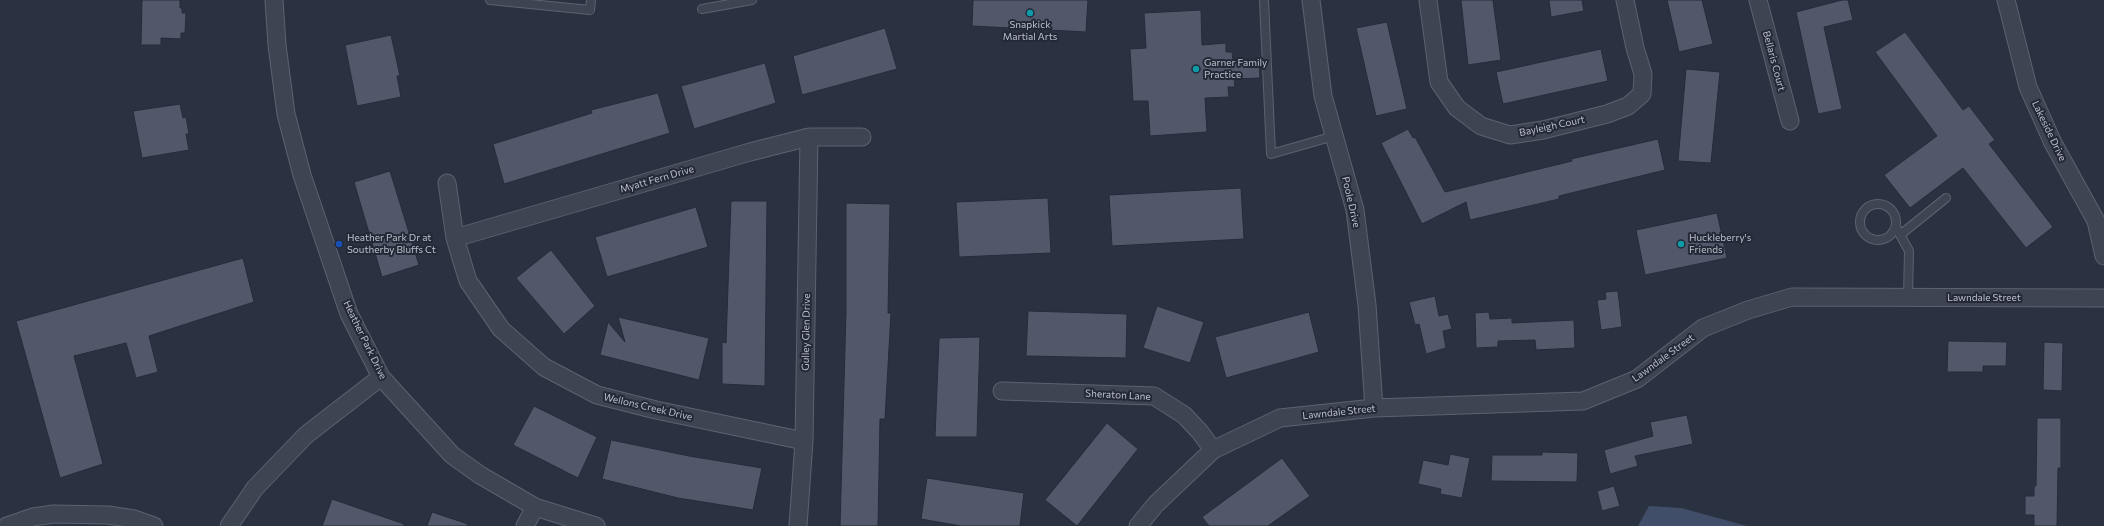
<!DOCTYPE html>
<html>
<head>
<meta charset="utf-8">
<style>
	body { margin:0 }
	canvas { display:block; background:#2a3241 }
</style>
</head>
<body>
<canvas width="2104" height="526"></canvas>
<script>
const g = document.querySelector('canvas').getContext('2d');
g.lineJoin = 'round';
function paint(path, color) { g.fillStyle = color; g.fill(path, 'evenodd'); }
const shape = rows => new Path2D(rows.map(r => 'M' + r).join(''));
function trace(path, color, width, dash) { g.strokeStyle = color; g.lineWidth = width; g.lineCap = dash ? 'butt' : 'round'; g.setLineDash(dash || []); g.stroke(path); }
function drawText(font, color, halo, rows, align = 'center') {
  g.font = font + ' Commissioner,sans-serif'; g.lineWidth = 4; g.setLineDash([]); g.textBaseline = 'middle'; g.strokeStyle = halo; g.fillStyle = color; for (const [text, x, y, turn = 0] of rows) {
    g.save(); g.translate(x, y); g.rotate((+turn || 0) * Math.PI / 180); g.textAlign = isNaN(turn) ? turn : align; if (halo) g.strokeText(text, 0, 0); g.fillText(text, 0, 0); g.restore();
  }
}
const water = shape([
	[1649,506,1681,508,1747,526,1638,526]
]);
const building = shape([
	[142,0,180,0,180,8,182,8,182,13,186,13,185,33,181,33,181,39,161,38,161,45,141,45,142,0],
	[973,0,1088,0,1086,32,972,26,973,0],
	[1461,0,1493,0,1501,60,1468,65,1461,0],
	[1549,0,1582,0,1584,11,1551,17,1549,0],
	[1667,0,1702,0,1713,44,1679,52,1667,0],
	[1842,0,1848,0,1853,20,1824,27,1842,109,1818,114,1796,12,1842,0],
	[1201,10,1202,45,1226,43,1226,52,1232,52,1233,60,1259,58,1260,78,1234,79,1235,87,1228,87,1229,97,1205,98,1207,132,1150,136,1148,101,1133,101,1130,49,1146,48,1144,13,1201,10],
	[1387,22,1407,109,1376,116,1356,28,1387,22],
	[885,28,897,69,802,95,793,56,885,28],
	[1905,32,1963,110,1969,106,1995,140,1989,144,2053,227,2026,248,1963,168,1910,208,1884,175,1937,136,1875,52,1905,32],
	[391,35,400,76,397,76,401,97,357,106,345,45,391,35],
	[1601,49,1608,81,1503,104,1496,72,1601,49],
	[765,63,776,103,694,129,681,86,765,63],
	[1686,69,1720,72,1711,163,1678,161,1686,69],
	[658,93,670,133,504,184,493,144,592,113,591,110,658,93],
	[180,104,183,118,186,117,189,134,186,134,189,150,142,158,133,111,180,104],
	[1408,129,1413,138,1415,137,1445,192,1572,161,1571,159,1658,139,1665,170,1559,196,1559,199,1470,220,1466,202,1422,224,1381,143,1408,129],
	[390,171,419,265,382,277,354,182,390,171],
	[1241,188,1244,239,1112,246,1109,195,1241,188],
	[1048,198,1051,253,959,257,956,202,1048,198],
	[731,201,767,201,765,386,722,384,722,342,726,343,731,201],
	[846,203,890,204,888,313,891,313,885,419,880,419,878,526,840,526,846,312,846,203],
	[696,207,708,247,607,277,595,237,696,207],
	[1717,213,1727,258,1645,275,1636,230,1717,213],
	[551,250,595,306,564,334,516,278,551,250],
	[243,258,254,302,149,336,158,372,136,378,126,343,74,356,103,464,60,478,16,321,243,258],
	[1618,291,1622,327,1601,330,1597,300,1606,299,1605,292,1618,291],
	[1435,296,1439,316,1448,314,1452,329,1443,331,1446,348,1426,354,1419,324,1415,325,1409,302,1435,296],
	[1157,306,1204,322,1190,363,1143,348,1157,306],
	[1028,311,1127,314,1126,358,1026,356,1028,311],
	[1309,312,1319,352,1226,378,1215,337,1309,312],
	[1489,312,1490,319,1512,318,1512,323,1574,320,1575,348,1536,350,1535,340,1498,341,1498,347,1476,348,1475,313,1489,312],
	[618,317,709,338,699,380,600,355,608,322,625,342,618,317],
	[980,337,977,437,935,437,939,338,980,337],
	[1948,341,2007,342,2006,366,1983,366,1983,372,1947,372,1948,341],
	[2044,342,2063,343,2062,391,2043,390,2044,342],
	[534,406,597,437,578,478,513,445,534,406],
	[1687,415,1693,444,1635,456,1638,466,1610,474,1604,450,1653,436,1650,422,1687,415],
	[2037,418,2061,418,2061,468,2058,468,2057,526,2034,526,2034,515,2025,515,2025,496,2034,496,2034,486,2036,486,2037,418],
	[1107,423,1138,449,1077,526,1045,500,1107,423],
	[611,440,689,456,762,468,753,510,678,498,602,479,611,440],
	[1542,452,1578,453,1577,482,1491,481,1492,455,1542,455,1542,452],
	[1450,454,1470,458,1462,498,1440,494,1441,489,1418,484,1423,460,1448,465,1450,454],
	[1282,458,1310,496,1268,526,1209,526,1202,517,1282,458],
	[927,478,1024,493,1020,526,961,526,921,519,927,478],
	[1614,486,1620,506,1602,511,1597,491,1614,486],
	[332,499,404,524,404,526,322,526,332,499],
	[432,512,468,524,467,526,427,526,432,512]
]);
const lane = shape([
	[490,0,590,10,591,0],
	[1264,0,1271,154,1334,136],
	[702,9,752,0],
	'1860 222a18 18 0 1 1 36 0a18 18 0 1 1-36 0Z',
	[1896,227,1909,251,1908,298],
	[1900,235,1946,198]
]);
const street = shape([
	[274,0,277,45,286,114,302,175,349,314,381,377,452,455,480,475,535,507,596,526],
	[1311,0,1323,96,1355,210,1367,305,1374,408],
	[1428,0,1439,82,1457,108,1481,126,1510,135,1543,130,1607,114,1628,106,1642,94,1643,74,1635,48,1625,0],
	[1758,0,1790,121],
	[2006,0,2028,87,2053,143,2096,221,2104,256],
	[447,183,455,238,468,281,501,329,544,367,597,395,656,410,804,441],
	[455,238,750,152,809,137,862,137],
	[1002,391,1154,396,1184,415,1200,432,1213,450],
	[7,526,33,517,54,514,108,515,134,519,154,526],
	[229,526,255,488,306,435,381,377],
	[525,526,535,507],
	[798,526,804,441,809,137],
	[1138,526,1156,504,1213,450,1280,418,1374,408,1583,401,1637,379,1703,328,1748,310,1792,297,2104,298]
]);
const markers = [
	[1030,13,4,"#0f9aa8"],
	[1196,69,4,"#0f9aa8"],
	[339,244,4,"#1a4fb4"],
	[1681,244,4,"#0f9aa8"]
];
const poiNames = [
	["Snapkick",1030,25,"center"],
	["Martial Arts",1030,37,"center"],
	["Garner Family",1204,63],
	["Practice",1204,75],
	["Heather Park Dr at",347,238],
	["Southerby Bluffs Ct",347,250],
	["Huckleberry's",1689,238],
	["Friends",1689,250]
];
const streetNames = [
	["Bellaris Court",1774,61,75],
	["Bayleigh Court",1552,126,-12],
	["Lakeside Drive",2049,131,64],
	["Myatt Fern Drive",657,179,-16],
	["Poole Drive",1351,202,77],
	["Lawndale Street",1984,298],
	["Gulley Glen Drive",806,332,-89],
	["Heather Park Drive",365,340,64],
	["Lawndale Street",1663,358,-36],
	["Sheraton Lane",1118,395,3],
	["Wellons Creek Drive",648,407,13],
	["Lawndale Street",1339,412,-6]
];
paint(water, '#414e69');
paint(building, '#50586a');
trace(building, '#252b39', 1);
trace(lane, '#5c626f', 10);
trace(street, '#5c626f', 19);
trace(lane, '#3e4451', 8);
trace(street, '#3e4451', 17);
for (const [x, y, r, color] of markers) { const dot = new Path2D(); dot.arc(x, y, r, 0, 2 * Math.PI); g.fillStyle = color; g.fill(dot); trace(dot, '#232937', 1.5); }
drawText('10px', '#bbc0cb', '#232937', poiNames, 'left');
drawText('10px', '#bbc0cb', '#232937', streetNames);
</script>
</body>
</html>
